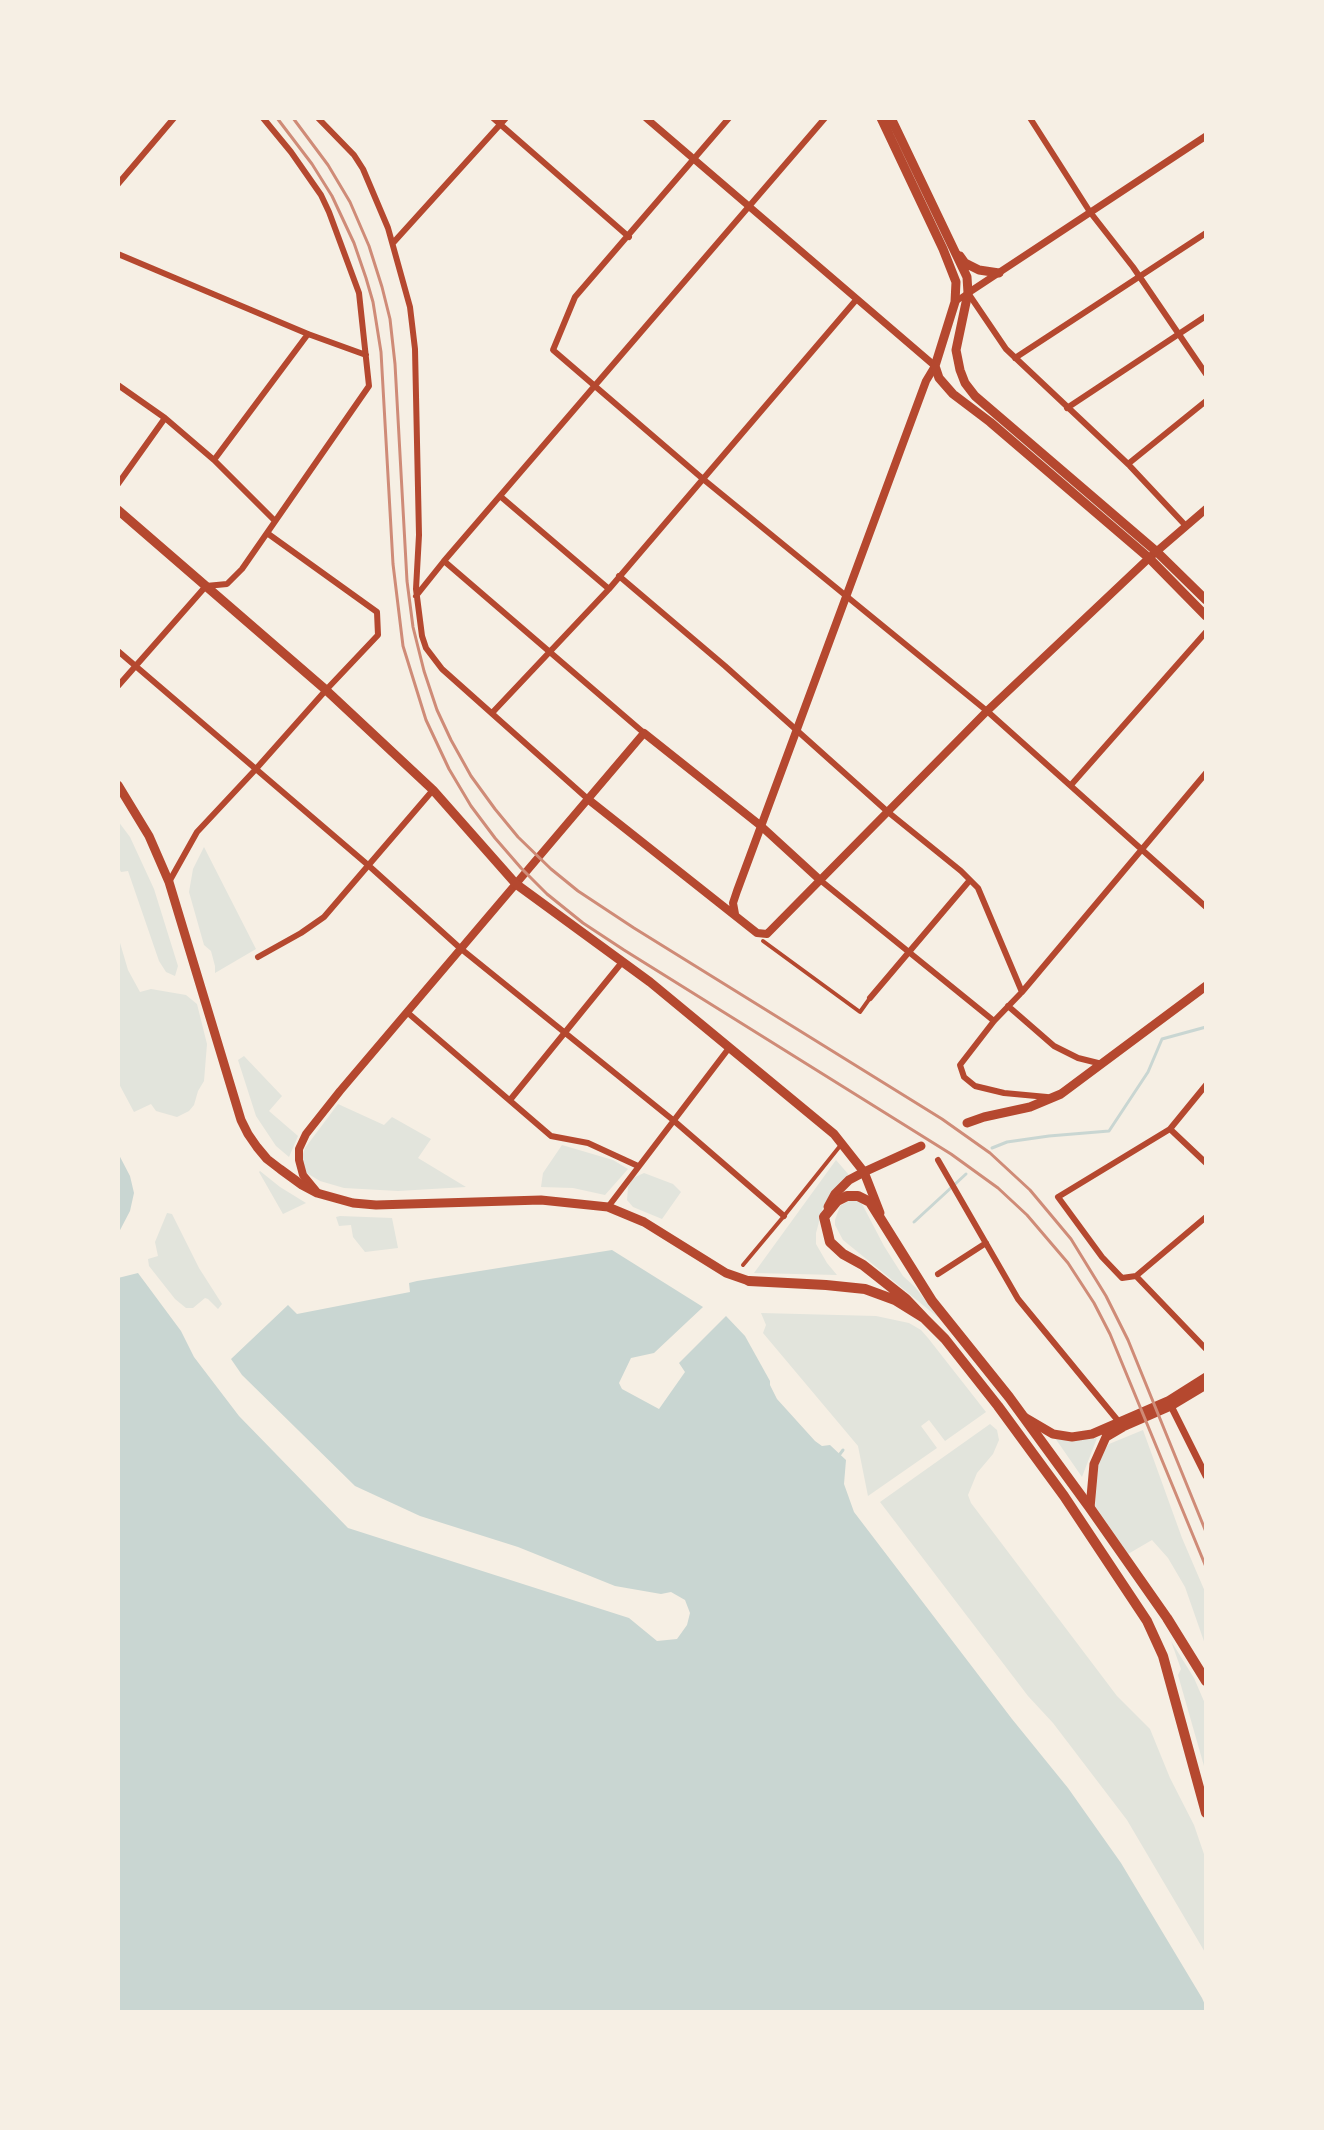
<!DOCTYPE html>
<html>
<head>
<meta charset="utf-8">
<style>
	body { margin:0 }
	#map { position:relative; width:1324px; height:2130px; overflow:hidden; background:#f6efe4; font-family:Karla,sans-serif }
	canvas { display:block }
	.frame { position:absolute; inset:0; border:120px solid #f6efe4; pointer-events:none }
</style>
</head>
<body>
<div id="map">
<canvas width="1324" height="2130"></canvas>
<div class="frame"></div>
</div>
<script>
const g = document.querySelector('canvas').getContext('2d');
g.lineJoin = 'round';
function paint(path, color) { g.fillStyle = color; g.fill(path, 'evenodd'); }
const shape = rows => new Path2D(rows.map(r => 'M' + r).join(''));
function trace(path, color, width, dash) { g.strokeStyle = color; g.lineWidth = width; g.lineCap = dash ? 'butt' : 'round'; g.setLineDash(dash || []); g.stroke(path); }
const green = shape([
	[118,821,130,837,154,889,178,966,175,976,166,972,159,961,128,871,121,872,118,866],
	[204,847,256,949,215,973,215,966,211,951,204,945,189,892,193,869],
	[118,936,128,970,140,992,151,989,186,995,197,1004,207,1044,204,1081,198,1091,194,1105,189,1111,177,1117,156,1111,151,1104,134,1112,118,1082],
	[244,1056,282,1096,269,1111,298,1136,289,1157,276,1146,256,1116,238,1060],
	[338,1104,384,1125,392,1117,431,1139,418,1158,466,1187,398,1191,344,1188,320,1181,305,1172,302,1157,305,1148],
	[562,1145,613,1160,628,1169,605,1195,573,1188,541,1187,543,1173],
	[836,1160,849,1175,823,1207,816,1233,816,1244,827,1263,837,1275,754,1273],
	[260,1171,280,1187,306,1203,283,1214,259,1172],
	[644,1173,673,1184,681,1192,662,1219,633,1207,627,1200,628,1187,633,1178],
	[852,1199,861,1202,884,1246,903,1276,915,1287,940,1319,843,1240,835,1225,835,1220,840,1206],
	[167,1213,172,1214,199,1268,222,1304,218,1309,208,1299,205,1298,193,1308,186,1308,175,1299,149,1266,148,1259,158,1256,155,1242],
	[340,1216,392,1218,398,1248,365,1252,353,1237,351,1225,339,1226,336,1217],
	[761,1313,876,1316,909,1323,921,1330,928,1338,986,1412,945,1441,929,1420,921,1426,937,1448,868,1496,858,1446,763,1333,766,1325],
	[990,1424,997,1430,999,1440,993,1454,977,1473,968,1495,971,1503,1117,1696,1150,1729,1170,1778,1194,1825,1206,1860,1206,1954,1127,1820,1053,1723,1028,1696,880,1502],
	[1143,1430,1182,1538,1206,1594,1206,1647,1185,1587,1168,1558,1152,1540,1128,1554,1095,1506,1099,1457,1109,1444],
	[1055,1438,1073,1440,1097,1438,1082,1477],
	[1171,1641,1194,1678,1206,1706,1206,1773,1178,1675,1181,1669]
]);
const water = shape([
	[118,1153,130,1176,134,1193,130,1211,118,1234],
	[612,1250,703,1307,654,1353,631,1358,619,1383,622,1389,659,1409,685,1372,679,1363,726,1316,745,1336,770,1381,770,1385,777,1399,815,1441,822,1446,830,1445,846,1460,844,1484,854,1512,1012,1719,1068,1788,1121,1863,1202,1998,1206,2007,1206,2012,118,2012,118,1278,138,1273,181,1331,194,1357,239,1416,348,1528,629,1618,657,1641,677,1639,687,1625,690,1613,685,1600,671,1592,661,1594,615,1586,518,1547,420,1516,355,1486,242,1375,231,1359,288,1305,297,1314,410,1292,409,1283,417,1281]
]);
const stream = shape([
	[992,1148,1007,1142,1049,1136,1109,1131,1148,1072,1162,1039,1206,1027],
	[914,1222,966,1174],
	[840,1454,843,1450]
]);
const pedestrian = shape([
	[763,941,860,1012,870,998],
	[743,1265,784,1216,840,1146]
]);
const minor = shape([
	[318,118,354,155,363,169,388,228,410,307,415,349,419,535,416,589,422,636,426,648,442,669,589,800],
	[493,118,629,237],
	[729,118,575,297,553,350,703,479,987,711,1206,907],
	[1030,118,1090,212,1133,267,1206,374],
	[118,184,174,118],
	[393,243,506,118],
	[118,254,308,334,366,355],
	[955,302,968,293,1006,349,1128,464,1186,526],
	[1015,358,1206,233],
	[118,385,165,418,214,460,308,334],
	[1067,408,1206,316],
	[214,460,275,521],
	[1128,464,1206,401],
	[118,484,165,418],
	[500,496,609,589],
	[444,561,644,733],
	[619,576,725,666,888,812,961,871,978,888,1022,992,994,1021,960,1065,964,1077,975,1086,1004,1093,1047,1097],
	[416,596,444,561,825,118],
	[118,651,368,865,460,948,673,1120,784,1216],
	[118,686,206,586,227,584,242,569,369,386,359,293,329,212,321,195,291,152,263,118],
	[492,713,609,589,856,300],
	[1071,785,1206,632],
	[820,880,994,1021],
	[169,882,197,832,255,770,326,690,378,635,377,612,267,533],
	[258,957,301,933,324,917,433,790],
	[1022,992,1206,773],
	[870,998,970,880],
	[1008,1006,1054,1046,1078,1058,1102,1064],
	[408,1013,551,1136,588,1143,638,1166],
	[510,1100,623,961],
	[1170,1129,1206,1163],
	[938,1160,1018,1299,1119,1422],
	[608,1207,729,1048],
	[938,1274,986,1243],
	[1136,1276,1122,1278,1102,1257,1058,1197,1170,1129,1206,1085],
	[1136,1276,1206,1349],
	[1136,1276,1206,1217]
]);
const tertiary = shape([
	[646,118,935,366],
	[968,293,1206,136],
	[1171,1406,1206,1476]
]);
const secondary = shape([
	[589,800,757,933,767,934,987,711,1149,558,1206,509],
	[735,914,733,903,737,891,926,381,935,366],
	[317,1192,303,1175,299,1160,299,1149,306,1134,340,1091,644,733,761,826,820,880]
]);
const primary = shape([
	[881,118,943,249,956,282,955,302,935,366],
	[891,118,967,277,968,293,956,350,960,370,965,383,975,396,1157,552,1206,600],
	[960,256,965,263,979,270,999,273],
	[935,366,939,378,953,394,990,422,1149,558,1206,616],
	[118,510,326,690,433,790,516,884,650,982,834,1134,864,1172,880,1213],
	[118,785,149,836,169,882,241,1120,248,1134,257,1147,267,1159,280,1169,302,1185,317,1193,353,1203,376,1205,541,1200,608,1207,644,1222,726,1273,749,1281],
	[967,1123,984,1117,1030,1107,1061,1094,1206,986],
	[828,1207,835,1194,849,1180,864,1172,921,1146],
	[1024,1417,1053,1434,1072,1437,1092,1434,1168,1401,1206,1377],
	[1090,1508,1094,1464,1106,1437,1123,1427,1171,1406,1206,1385]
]);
const trunk = shape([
	[749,1281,826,1285,865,1289,895,1300,924,1318,945,1339,998,1406,1064,1496,1147,1621,1163,1656,1206,1813],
	[924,1318,906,1299,863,1265,843,1254,830,1242,824,1217,837,1201,847,1196,858,1196,870,1202,932,1301,1009,1397,1090,1508,1167,1618,1206,1681]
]);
const rail = shape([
	[277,118,312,164,332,196,354,243,366,278,373,302,381,352,393,564,403,646,426,720,449,769,471,806,495,838,521,868,547,894,583,923,624,950,951,1154,998,1188,1027,1215,1068,1263,1094,1303,1110,1334,1206,1567],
	[293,118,328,165,350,202,369,246,382,287,390,319,395,364,407,581,413,627,424,671,437,710,451,740,471,776,495,809,518,837,551,869,578,891,634,928,942,1119,990,1153,1030,1190,1071,1239,1106,1296,1128,1340,1206,1532]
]);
paint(green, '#e2e4dc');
paint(water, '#c9d6d2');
trace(stream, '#c9d6d2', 3);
trace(pedestrian, '#b5482f', 4);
trace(minor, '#b5482f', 6);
trace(tertiary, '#b5482f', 7);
trace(secondary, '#b5482f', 8);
trace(primary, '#b5482f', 9);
trace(trunk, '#b5482f', 10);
trace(rail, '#cf8b77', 3);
</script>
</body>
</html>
